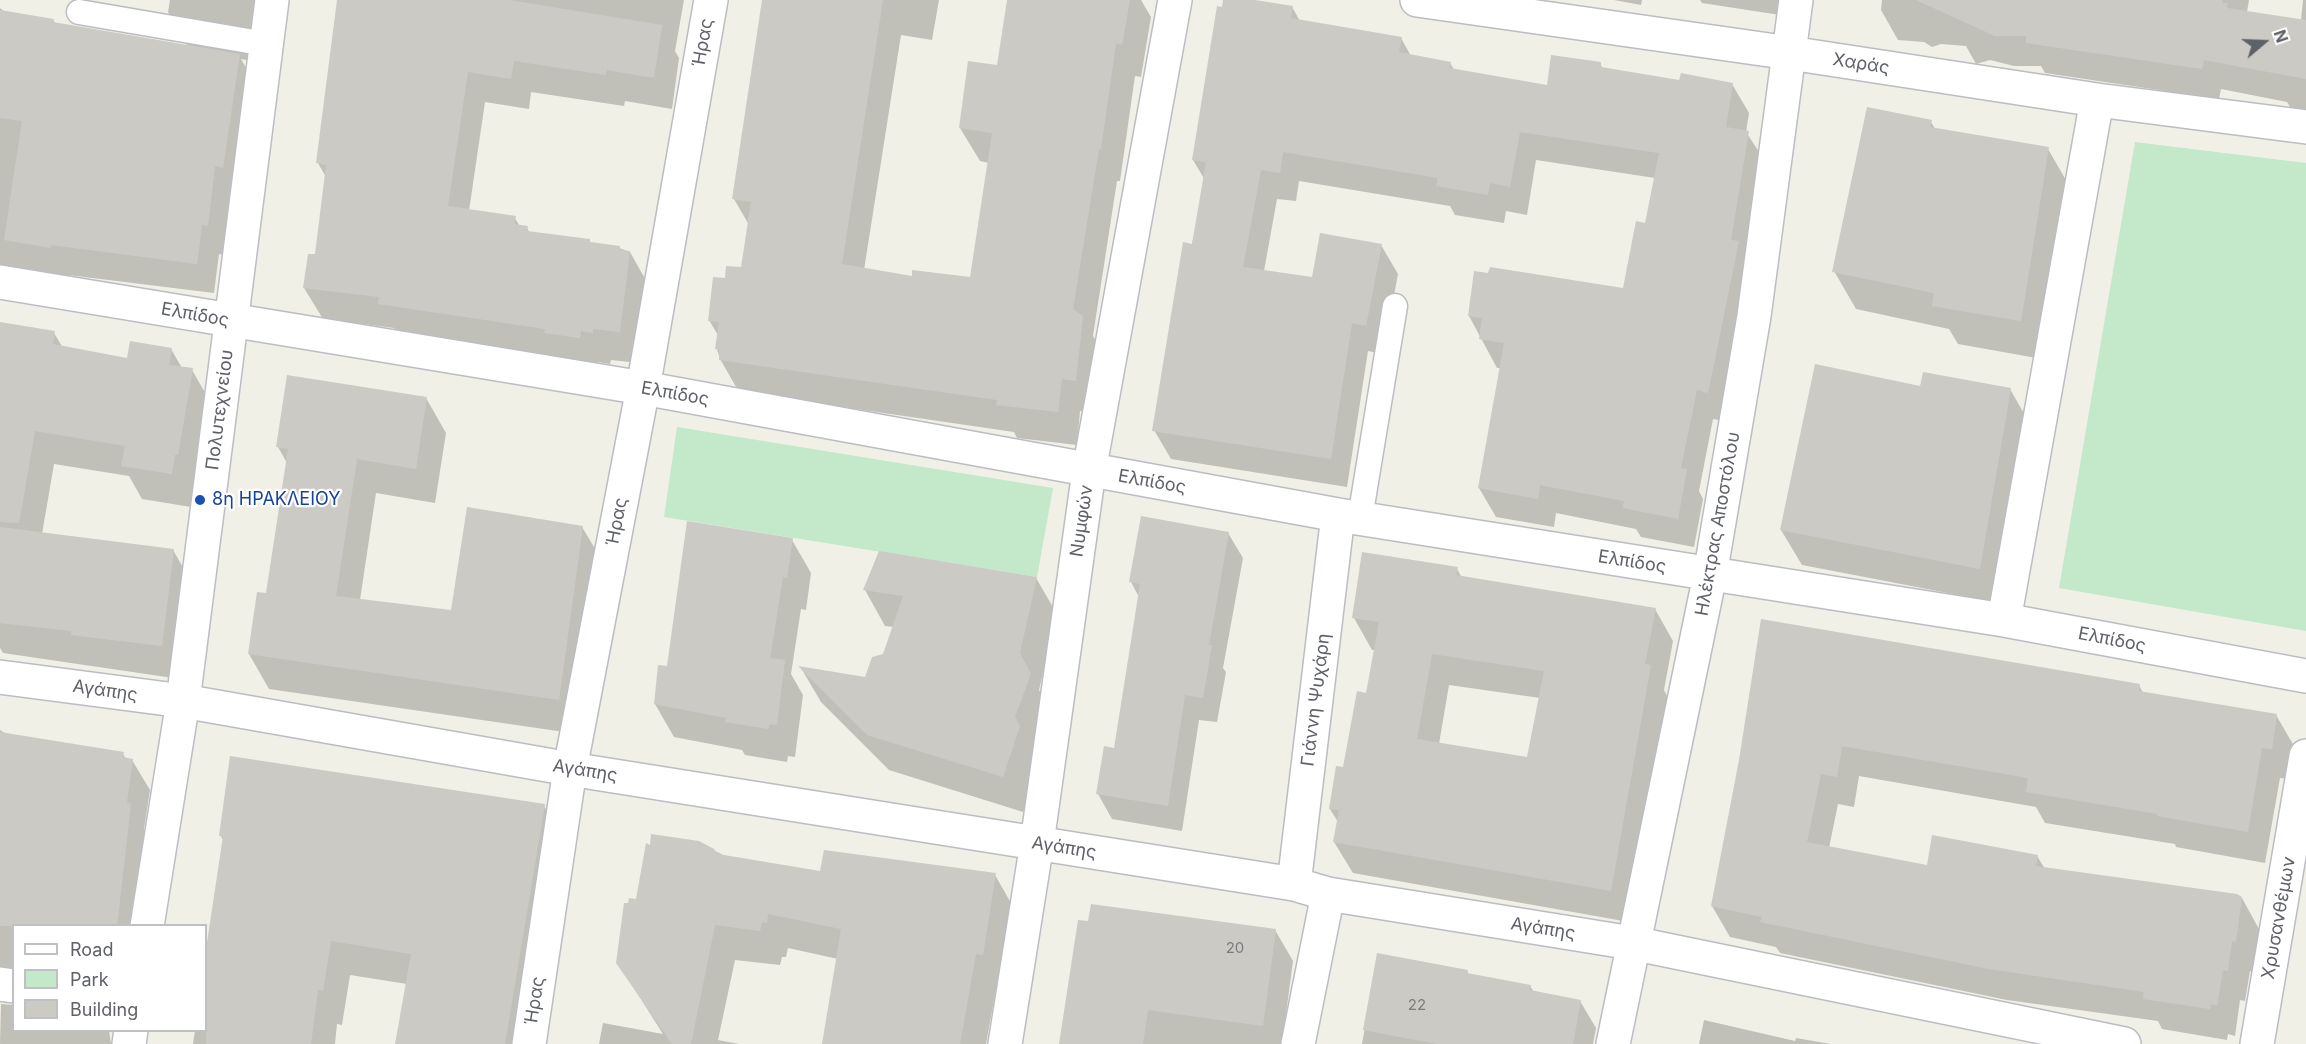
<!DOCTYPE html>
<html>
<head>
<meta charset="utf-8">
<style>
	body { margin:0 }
	#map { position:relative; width:2306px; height:1044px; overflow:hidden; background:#f0f0e7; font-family:Inter,sans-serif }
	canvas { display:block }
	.legend { position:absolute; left:12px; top:924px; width:195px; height:108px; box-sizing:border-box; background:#fff; border:2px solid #bfc0c2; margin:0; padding:8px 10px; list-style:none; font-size:18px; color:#5e6167 }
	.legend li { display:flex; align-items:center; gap:12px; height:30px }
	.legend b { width:30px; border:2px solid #bfc0c2 }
	.north { position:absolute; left:2234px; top:12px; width:60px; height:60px; -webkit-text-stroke:4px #fff; paint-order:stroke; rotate:71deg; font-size:16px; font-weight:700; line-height:24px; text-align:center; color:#5e6167 }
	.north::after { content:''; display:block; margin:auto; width:21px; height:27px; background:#5e6167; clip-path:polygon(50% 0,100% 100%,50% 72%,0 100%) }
</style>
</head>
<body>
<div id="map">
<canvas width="2306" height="1044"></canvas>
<ul class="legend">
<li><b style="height:8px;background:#fff"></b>Road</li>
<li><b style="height:16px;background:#c4e8ca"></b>Park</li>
<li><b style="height:16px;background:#cccac4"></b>Building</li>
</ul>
<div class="north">N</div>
</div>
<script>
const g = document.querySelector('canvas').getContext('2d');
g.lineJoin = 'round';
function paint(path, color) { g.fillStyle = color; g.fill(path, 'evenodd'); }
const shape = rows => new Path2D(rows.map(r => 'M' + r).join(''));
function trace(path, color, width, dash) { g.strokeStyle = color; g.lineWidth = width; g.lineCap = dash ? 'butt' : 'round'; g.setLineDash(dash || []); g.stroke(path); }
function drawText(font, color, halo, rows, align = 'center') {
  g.font = font + ' Inter,sans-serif'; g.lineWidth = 4.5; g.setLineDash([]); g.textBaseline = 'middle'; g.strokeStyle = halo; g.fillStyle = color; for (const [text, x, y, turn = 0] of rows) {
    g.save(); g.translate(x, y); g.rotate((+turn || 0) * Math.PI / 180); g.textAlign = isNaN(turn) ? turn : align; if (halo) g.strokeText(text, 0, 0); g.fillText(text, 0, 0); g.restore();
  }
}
const green = shape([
	[2135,142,2306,163,2306,631,2059,588],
	[677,427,1053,488,1037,577,664,517]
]);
const shadow = shape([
	[170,0,272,0,264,63,241,59,256,85,225,255,219,254,214,293,68,275,67,277,0,266,0,8,6,13,53,20,56,24,188,47,168,12],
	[338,0,684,0,675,51,679,58,672,109,625,101,624,106,531,92,529,109,485,102,469,211,515,218,520,227,527,228,530,233,619,248,630,252,648,284,638,363,611,360,610,364,598,362,597,369,398,335,394,328,323,319,304,288,316,256,326,177,318,163],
	[764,0,939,0,932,40,901,35,864,270,913,278,971,279,989,163,980,161,960,128,998,66,1009,0,1141,0,1151,17,1141,77,1135,76,1120,181,1117,181,1093,336,1101,350,1094,413,1080,411,1077,445,1017,438,1014,432,739,392,720,359,717,349,719,337,709,320,726,280,742,269,749,225,734,199],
	[1232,0,1292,7,1300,21,1401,38,1411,56,1450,63,1455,71,1548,86,1600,64,1603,69,1681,82,1732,84,1749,113,1746,132,1765,161,1724,421,1713,419,1699,491,1703,499,1694,547,1641,537,1636,529,1556,513,1554,527,1496,517,1479,488,1501,368,1497,368,1469,316,1624,289,1647,225,1655,178,1536,160,1527,215,1506,211,1504,223,1455,215,1450,206,1299,181,1296,201,1277,199,1264,271,1313,279,1381,245,1398,274,1383,354,1368,351,1347,487,1171,459,1154,430,1205,180,1193,160,1223,8],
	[1614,0,1642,0,1641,5],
	[1700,0,1789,0,1780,15,1702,3],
	[1882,0,2249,0,2247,12,2301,20,2303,0,2306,0,2306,112,2292,110,2287,102,2221,89,2219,99,2045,73,2041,66,2014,66,1990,60,1976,64,1966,46,1941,44,1932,47,1924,42,1898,40,1881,10],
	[1931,122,1935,129,2048,149,2070,187,2042,359,1958,344,1949,329,1856,309,1834,271],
	[0,323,54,333,63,348,129,360,171,349,182,368,192,370,211,403,197,488,193,487,191,507,142,499,129,476,54,464,42,534,173,550,192,583,180,679,3,653,0,648],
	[1922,388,2010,389,2030,424,2000,603,1802,565,1781,530],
	[426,398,446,433,435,503,376,493,360,600,452,612,582,527,603,562,578,734,269,689,249,654,267,595,287,463,278,447],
	[1228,533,1243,558,1223,668,1226,672,1217,722,1199,720,1182,831,1112,819,1098,794,1115,749,1139,597,1131,582],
	[792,540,811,573,806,610,801,609,791,674,803,695,795,757,788,756,787,762,745,755,742,750,674,737,655,704,669,668],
	[1457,569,1462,578,1655,609,1673,641,1664,690,1668,698,1629,922,1353,873,1334,842,1338,822,1330,809,1367,694,1375,650,1372,650,1354,618],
	[1449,685,1540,698,1528,758,1439,744],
	[1036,578,1057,614,1039,690,1051,711,1040,763,1023,812,889,770,821,702,801,668,866,678,884,656,894,627,885,626,865,590],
	[2139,685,2143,693,2276,715,2294,746,2289,779,2280,778,2265,863,2176,847,2175,844,2045,823,2036,807,1859,776,1854,807,1838,804,1829,848,1928,866,2037,856,2045,869,2242,898,2259,929,2253,972,2250,971,2245,1001,2240,1000,2235,1036,2228,1034,2227,1040,2162,1029,2158,1021,2007,1000,1780,953,1776,947,1730,937,1712,906,1740,760],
	[0,730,8,735,123,754,126,759,132,760,150,790,144,829,147,835,137,926,14,926,14,995,0,994],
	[544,806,564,840,530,1044,396,1044,407,984,350,975,342,1025,337,1024,335,1044,193,1044,195,1030,206,1030,206,959,223,840,221,836],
	[699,843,727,857,821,872,995,875,1015,910,1003,990,996,989,986,1044,838,1044,838,959,788,948,786,957,782,957,780,965,735,960,718,1040,739,1044,599,1044,603,1023,663,1034,618,963,638,901],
	[1090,923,1275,930,1293,961,1282,1044,1061,1044],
	[1378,955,1467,971,1469,975,1530,986,1534,992,1580,1001,1596,1028,1593,1044,1362,1044],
	[1,1004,14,1005,14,1030,109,1030,111,1044,0,1044],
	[1704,1020,1795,1041,1796,1038,1831,1044,1699,1044]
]);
const building = shape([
	[337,0,509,0,662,25,654,78,607,70,606,75,514,61,511,79,468,72,448,206,516,216,514,224,528,226,527,231,590,239,590,242,620,246,620,250,630,251,620,332,593,329,593,333,581,331,580,338,544,333,545,329,378,304,379,297,303,288,308,254,315,254,326,165,316,163],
	[762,0,883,0,842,264,912,276,912,270,970,277,992,133,959,128,968,61,997,65,1007,0,1130,0,1122,45,1116,43,1101,149,1099,149,1073,309,1083,316,1076,381,1062,379,1058,412,996,405,997,400,719,360,719,350,715,349,719,322,708,321,713,277,725,278,726,266,741,267,751,202,732,199],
	[1223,0,1255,0,1293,6,1291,18,1402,37,1399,52,1451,62,1450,68,1547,85,1551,55,1601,62,1601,67,1679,80,1681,73,1733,83,1726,127,1749,131,1731,240,1739,241,1708,393,1697,390,1681,468,1687,469,1678,519,1623,508,1624,501,1540,485,1538,499,1478,488,1504,343,1479,339,1482,318,1468,316,1474,271,1488,273,1490,267,1623,288,1636,221,1645,223,1659,153,1520,132,1510,187,1490,183,1488,195,1436,186,1438,178,1283,152,1280,173,1261,170,1243,267,1312,277,1320,233,1382,244,1366,326,1352,323,1331,459,1152,431,1183,242,1192,244,1206,162,1192,160,1217,6,1222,7],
	[1916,0,2223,0,2222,3,2228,3,2227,8,2306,20,2306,79,2204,60,2202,69,2026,43,2026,36,1995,36],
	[0,10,54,19,53,22,240,54,223,168,215,166,208,226,202,225,197,264,51,245,51,248,4,240,22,121,0,118],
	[1867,107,1932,120,1930,127,2049,147,2021,321,1932,306,1934,293,1832,272],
	[0,322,55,331,53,344,127,358,130,341,172,348,169,365,193,368,178,455,175,455,172,474,121,466,125,446,35,431,19,523,0,522],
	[1815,364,1920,386,1923,372,2011,388,1980,569,1780,530],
	[287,375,427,397,416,469,357,459,336,596,451,610,467,507,583,526,559,700,248,654,257,592,266,593,288,449,276,447],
	[1141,516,1229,532,1209,645,1212,645,1203,698,1185,695,1168,806,1096,794,1104,746,1114,748,1140,584,1129,582],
	[687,521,793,538,787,578,783,577,770,658,785,660,777,725,770,724,768,729,725,722,726,718,654,704,658,665,667,666],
	[0,527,174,549,162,646,71,635,71,631,0,623],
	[879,551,1037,577,1020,653,1031,674,1015,717,1020,726,1003,777,867,735,798,666,865,677,872,657,883,654,903,596,863,590],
	[1362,552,1458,567,1456,575,1656,608,1645,664,1651,665,1611,891,1333,842,1339,810,1329,809,1336,766,1343,767,1357,691,1366,693,1379,622,1352,618],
	[1432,654,1544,671,1527,757,1417,739],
	[1761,619,2140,684,2139,691,2277,714,2272,749,2262,748,2248,832,2157,816,2157,814,2026,792,2028,778,1842,746,1837,777,1821,774,1807,842,1927,865,1932,835,2038,855,2036,866,2237,894,2242,897,2236,942,2232,941,2228,971,2223,970,2217,1006,2211,1004,2210,1009,2143,999,2144,992,1989,969,1760,922,1762,917,1711,906,1739,760],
	[0,732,124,752,123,757,133,759,127,802,131,804,117,926,0,926],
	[230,756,545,804,505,1044,395,1044,411,954,331,941,323,991,318,990,311,1044,206,1044,206,949,223,836,219,836],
	[651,834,699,841,714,849,718,854,820,871,824,850,996,873,983,955,976,954,960,1044,822,1044,841,929,768,914,767,923,762,922,760,931,715,925,691,1044,672,1044,616,963,624,903,628,903,629,898,636,899,646,843,650,845],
	[1091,904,1276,929,1263,1026,1148,1010,1143,1044,1059,1044,1078,920,1088,921],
	[1377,953,1468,970,1467,973,1531,985,1530,990,1581,1000,1573,1044,1437,1044,1363,1030]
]);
const lane = shape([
	[79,12,266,44],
	[1360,518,1395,306]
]);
const street = shape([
	[1417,0,1790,53,2097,100,2306,127],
	[0,282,643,388,1338,515,2004,620,2306,676],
	[2004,620,2097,100],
	[0,677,183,701,570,769,1294,884,1328,894,1632,943,2124,1044],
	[1294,884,1338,515],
	[0,984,14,986],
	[529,1044,570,769,643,388,711,0],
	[1005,1044,1037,843,1089,471,1175,0],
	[1298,1044,1328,894],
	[1613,1044,1710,575,1754,316,1796,0],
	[2257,1044,2306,756]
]);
const secondary = shape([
	[147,926,183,701,272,0],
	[129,1044,131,1030]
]);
const markers = [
	[200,500,6,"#1a4fb4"]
];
const numberNames = [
	["20",1235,948],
	["22",1417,1005]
];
const streetNames = [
	["Ήρας",703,43,-80],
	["Χαράς",1861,64,9],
	["Ελπίδος",195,315,10],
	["Ελπίδος",675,394,10],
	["Πολυτεχνείου",220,410,-83],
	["Ελπίδος",1152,482,10],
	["Νυμφών",1082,521,-82],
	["Ήρας",617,522,-79],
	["Ηλέκτρας Αποστόλου",1718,524,-80],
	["Ελπίδος",1632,562,9],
	["Ελπίδος",2112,640,11],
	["Αγάπης",105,691,8],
	["Γιάννη Ψυχάρη",1316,700,-83],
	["Αγάπης",585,771,9],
	["Αγάπης",1064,848,9],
	["Χρυσανθέμων",2279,918,-80],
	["Αγάπης",1543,929,9],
	["Ήρας",535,1001,-81]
];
const transitNames = [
	["8η ΗΡΑΚΛΕΙΟΥ",212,500]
];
paint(green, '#c4e8ca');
paint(shadow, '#0003');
paint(building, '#cccac4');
trace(lane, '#bbbdc2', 27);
trace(street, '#bbbdc2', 36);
trace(secondary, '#bcbec4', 36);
trace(lane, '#fff', 24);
trace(street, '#fff', 33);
trace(secondary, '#fff', 33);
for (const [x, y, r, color] of markers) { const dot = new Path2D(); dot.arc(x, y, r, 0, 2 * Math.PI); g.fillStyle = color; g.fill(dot); trace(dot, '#fff', 2); }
drawText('15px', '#7a7b7e', null, numberNames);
drawText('18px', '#5e6167', '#fff', streetNames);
drawText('18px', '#164399', '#fff', transitNames, 'left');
</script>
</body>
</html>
